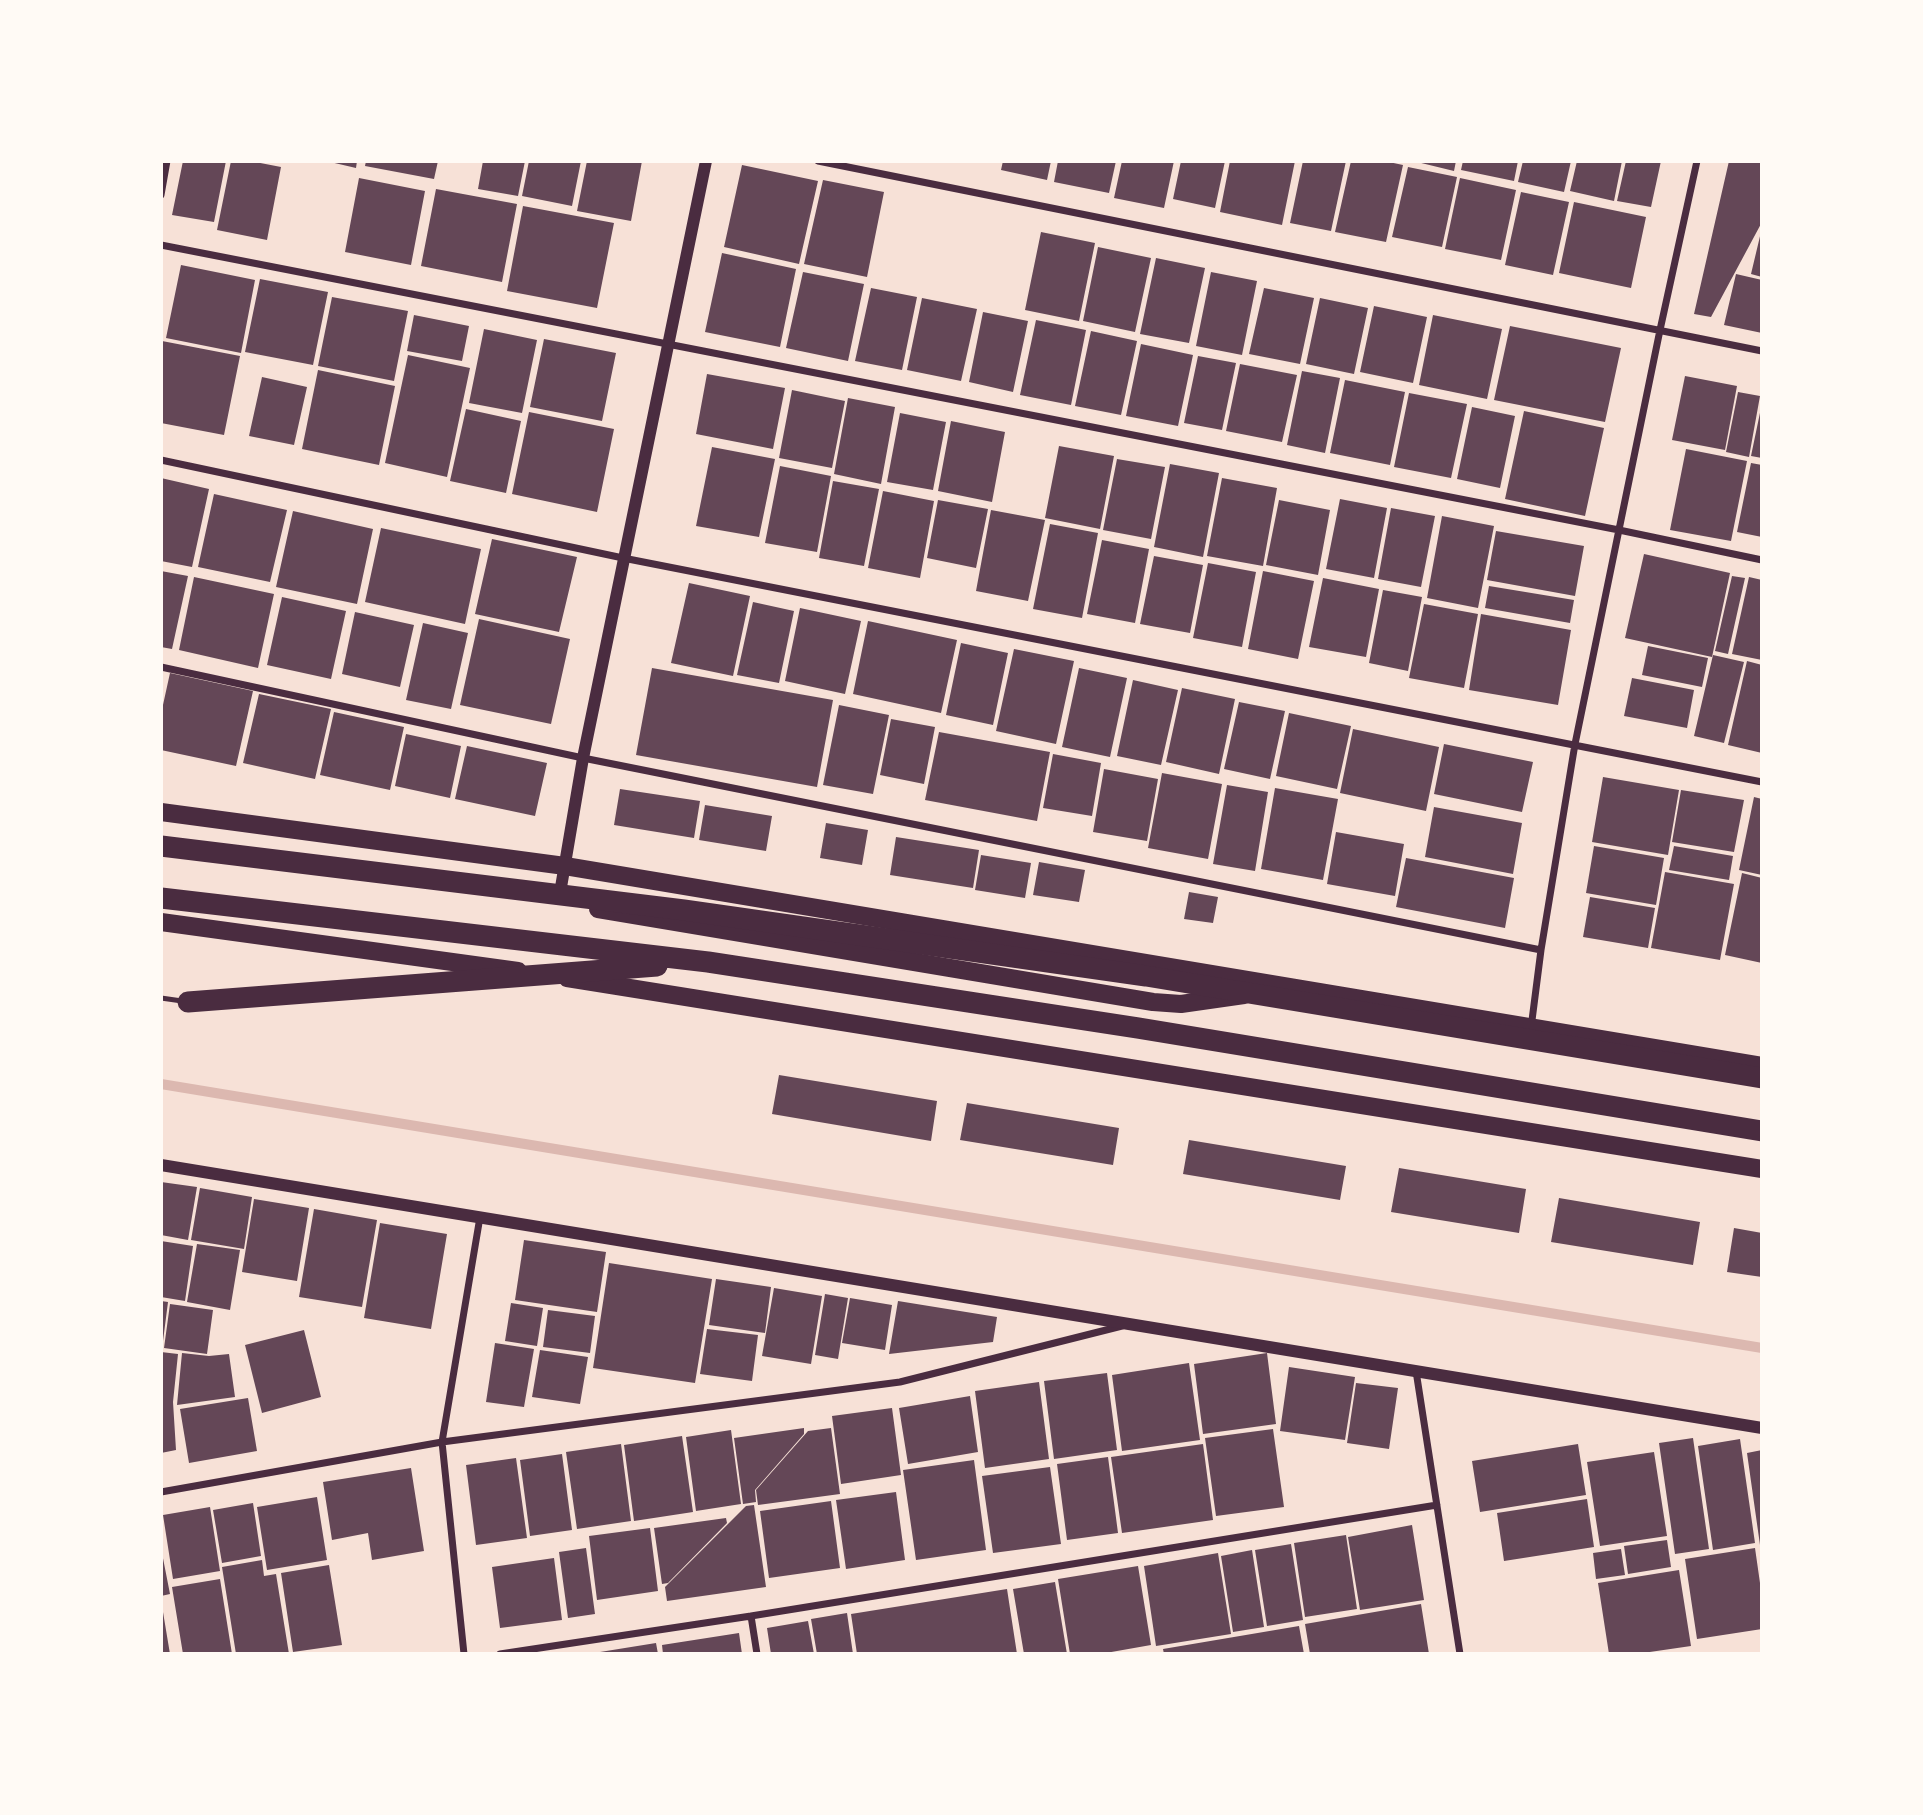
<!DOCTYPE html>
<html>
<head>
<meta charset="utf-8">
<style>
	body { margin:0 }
	#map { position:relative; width:1923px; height:1815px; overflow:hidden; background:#f7e1d7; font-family:"Exo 2",sans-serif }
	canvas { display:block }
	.frame { position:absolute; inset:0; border:163px solid #fffaf5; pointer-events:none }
</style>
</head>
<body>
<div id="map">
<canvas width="1923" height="1815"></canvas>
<div class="frame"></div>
</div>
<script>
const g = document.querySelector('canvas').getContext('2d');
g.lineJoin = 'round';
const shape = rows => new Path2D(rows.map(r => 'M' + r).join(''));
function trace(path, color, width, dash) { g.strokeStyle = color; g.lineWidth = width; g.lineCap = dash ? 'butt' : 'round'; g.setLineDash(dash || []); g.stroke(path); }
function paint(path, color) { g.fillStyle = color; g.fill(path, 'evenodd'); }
const stream = shape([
	[161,1084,1762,1348]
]);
const building = shape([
	[183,161,226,161,214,222,172,215],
	[231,161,250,161,281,167,267,240,217,230],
	[326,161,357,161,356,168],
	[366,161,438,161,434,179,365,166],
	[483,161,525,161,518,196,478,189],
	[529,161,581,161,572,206,522,196],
	[587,161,642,161,631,221,577,211],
	[1003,161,1051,161,1047,180,1001,170],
	[1058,161,1116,161,1109,193,1054,182],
	[1122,161,1174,161,1164,208,1114,198],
	[1181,161,1225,161,1215,208,1173,199],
	[1230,161,1295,161,1282,225,1220,212],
	[1303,161,1346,161,1331,231,1290,223],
	[1351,161,1384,161,1403,165,1386,242,1335,232],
	[1413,161,1456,161,1454,171],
	[1463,161,1518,161,1514,181,1461,170],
	[1523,161,1571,161,1564,192,1518,182],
	[1577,161,1622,161,1614,201,1570,191],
	[1626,161,1661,161,1651,207,1617,201],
	[1729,161,1762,161,1762,222,1711,317,1694,314],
	[742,165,818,181,799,264,724,247],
	[1408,167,1457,177,1442,247,1392,237],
	[359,178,425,191,411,265,345,252],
	[1460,178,1516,190,1501,260,1445,249],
	[823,180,884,192,867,277,804,264],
	[436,189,517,204,502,282,421,266],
	[1521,192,1569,202,1553,275,1505,265],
	[1574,202,1646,217,1631,288,1559,273],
	[523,206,614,223,597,308,507,291],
	[1041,232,1095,243,1079,321,1025,310],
	[1761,232,1762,232,1762,277,1751,274],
	[1098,247,1151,258,1135,332,1083,321],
	[722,253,796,269,780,347,705,332],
	[1156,258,1205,268,1189,343,1140,334],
	[181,265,255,280,241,353,166,338],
	[803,272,864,284,848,361,786,348],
	[1211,272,1257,281,1242,355,1196,346],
	[1736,274,1762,280,1762,333,1724,325],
	[260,279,328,292,313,365,245,352],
	[871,288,917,297,902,370,855,361],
	[1264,288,1314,298,1300,364,1249,354],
	[332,297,408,311,394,381,318,366],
	[922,298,977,309,961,381,907,370],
	[1320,298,1368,308,1354,374,1306,364],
	[1374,306,1427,317,1413,383,1360,372],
	[983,312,1028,321,1013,392,969,382],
	[414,315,469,326,462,361,407,351],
	[1433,315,1502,329,1487,399,1419,385],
	[1036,320,1086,330,1071,405,1020,395],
	[1510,326,1621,348,1605,422,1494,400],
	[484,329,537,340,522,413,469,403],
	[1091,331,1137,341,1121,415,1075,406],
	[544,339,616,353,602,421,530,407],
	[162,341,240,356,224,435,161,423],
	[1141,344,1193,355,1178,426,1126,416],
	[408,355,470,368,447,477,385,463],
	[1198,356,1236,363,1222,430,1184,423],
	[1240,364,1297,375,1282,442,1226,431],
	[318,370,395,386,379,465,302,449],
	[1302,371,1340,378,1325,453,1287,445],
	[707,374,785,388,773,449,696,434],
	[1685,376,1737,386,1725,450,1672,440],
	[262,377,307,387,294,445,249,436],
	[1345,380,1405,392,1390,465,1330,453],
	[792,390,845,401,832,468,779,458],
	[1738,392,1760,396,1749,457,1726,452],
	[1409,393,1467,404,1451,478,1394,467],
	[848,398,895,407,881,484,834,474],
	[1472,407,1515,416,1500,488,1457,479],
	[1761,408,1762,408,1762,458,1751,456],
	[466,409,521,421,506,493,450,481],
	[1524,411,1604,428,1585,516,1505,499],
	[529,412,614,429,597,512,512,494],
	[900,413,946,422,933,490,887,482],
	[951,421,1005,432,992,502,938,491],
	[1059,446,1114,456,1100,529,1045,518],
	[712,447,775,459,759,537,696,526],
	[1686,449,1747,461,1731,541,1670,530],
	[1117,459,1165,467,1151,539,1103,530],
	[1751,463,1762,465,1762,537,1737,532],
	[1170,464,1219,473,1203,557,1154,547],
	[780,466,831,476,817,552,765,543],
	[161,478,209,489,192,567,161,561],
	[1222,478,1277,488,1263,566,1207,556],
	[833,481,879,489,864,566,819,558],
	[883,491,934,501,920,578,868,568],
	[214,494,287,510,270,582,198,567],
	[1340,499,1387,508,1374,578,1326,569],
	[938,500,988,509,976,568,927,558],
	[1279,500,1330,510,1318,575,1266,565],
	[1391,508,1435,516,1421,587,1378,579],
	[991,510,1045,520,1028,601,976,591],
	[293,511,373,529,357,604,276,587],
	[1442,516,1494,526,1478,608,1427,598],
	[1050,524,1098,533,1082,618,1033,609],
	[381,528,481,549,465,624,365,602],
	[1496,531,1584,546,1575,596,1487,580],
	[492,539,577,557,559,632,475,614],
	[1102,540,1149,549,1135,623,1087,614],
	[1644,554,1730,573,1712,657,1625,638],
	[1154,556,1203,565,1190,633,1140,624],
	[1208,563,1256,572,1242,647,1193,638],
	[161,571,188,576,172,649,161,647],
	[1263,571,1314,581,1298,659,1248,649],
	[1732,576,1745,578,1728,654,1715,651],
	[194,577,274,594,258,668,179,650],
	[1749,577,1762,580,1762,660,1732,654],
	[1323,578,1379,589,1366,657,1309,647],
	[689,583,750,596,733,676,671,663],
	[1489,586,1574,600,1570,623,1485,608],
	[1383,590,1422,597,1408,671,1369,663],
	[282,597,346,611,331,679,267,665],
	[753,602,794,611,779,683,737,675],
	[1424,604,1478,614,1464,688,1409,678],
	[800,608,861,621,845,694,785,681],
	[355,612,414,625,400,687,342,674],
	[1481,614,1571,630,1558,705,1469,690],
	[479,619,570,639,551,724,460,705],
	[868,621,957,640,941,713,853,694],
	[423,623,468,633,451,709,406,700],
	[961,643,1008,653,993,725,946,715],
	[1648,646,1708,658,1702,687,1642,675],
	[1014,649,1074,661,1056,744,996,731],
	[1713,655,1744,662,1724,743,1694,736],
	[1747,661,1762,665,1762,753,1728,745],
	[652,668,833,700,817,787,636,755],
	[1079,668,1127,678,1110,757,1062,747],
	[170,673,253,691,236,766,161,750,161,714],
	[1632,678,1694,690,1687,728,1624,716],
	[1133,680,1178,690,1161,765,1117,756],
	[1182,688,1235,699,1219,774,1166,762],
	[259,694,331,709,315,779,243,763],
	[1239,702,1285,711,1270,779,1224,769],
	[839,705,889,715,873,794,823,785],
	[334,712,404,727,390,790,320,775],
	[1289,713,1351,726,1337,789,1276,776],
	[891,719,935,727,924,784,880,775],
	[1353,729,1439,747,1426,811,1340,793],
	[939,732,1050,752,1037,821,925,800],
	[406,734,461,746,450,798,395,786],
	[1444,744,1533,762,1522,812,1434,794],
	[467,746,547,763,535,816,455,799],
	[1053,754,1101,763,1092,816,1043,808],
	[1104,769,1158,779,1147,841,1093,832],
	[1162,773,1222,784,1208,859,1148,848],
	[1603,777,1679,790,1668,855,1592,842],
	[1227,785,1268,792,1255,871,1213,864],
	[1275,788,1338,799,1323,880,1261,869],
	[620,789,700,801,694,838,614,825],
	[1681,790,1744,800,1734,852,1672,842],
	[1754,797,1762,799,1762,875,1739,870],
	[705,805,772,816,766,851,699,840],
	[1434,807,1522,823,1513,874,1425,857],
	[826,823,868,830,862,865,820,858],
	[1336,832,1404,844,1395,896,1327,884],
	[896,837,979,850,973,888,890,875],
	[1594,846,1664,858,1656,905,1586,893],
	[1674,846,1733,856,1729,880,1669,870],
	[981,855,1031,863,1025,898,975,890],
	[1406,858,1514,878,1505,928,1396,907],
	[1039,862,1085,870,1079,902,1033,895],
	[1665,872,1734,884,1720,960,1651,948],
	[1742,873,1762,878,1762,963,1725,955],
	[1189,892,1218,897,1213,923,1184,919],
	[1590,897,1655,908,1648,948,1583,937],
	[779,1075,937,1101,931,1141,772,1114],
	[967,1103,1119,1128,1113,1165,960,1140],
	[1189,1140,1346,1166,1340,1200,1183,1174],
	[1399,1168,1526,1189,1519,1233,1391,1212],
	[161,1182,197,1187,188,1240,161,1235],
	[200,1188,252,1197,244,1249,191,1240],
	[1559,1198,1700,1222,1693,1265,1551,1242],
	[254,1199,309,1208,297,1281,242,1272],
	[314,1209,377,1220,362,1307,299,1297],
	[380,1223,447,1234,431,1329,364,1318],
	[1734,1228,1762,1233,1762,1277,1727,1272],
	[524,1240,606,1252,597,1312,515,1300],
	[161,1241,193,1246,185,1301,161,1297],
	[197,1244,240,1250,230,1310,187,1302],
	[609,1263,712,1279,695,1383,593,1368],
	[716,1279,771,1287,765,1333,709,1325],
	[774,1288,822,1296,811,1364,762,1356],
	[825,1294,848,1298,838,1359,815,1355],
	[850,1298,892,1305,885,1350,842,1343],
	[161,1301,168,1302,163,1341,161,1341],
	[898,1301,997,1317,993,1342,889,1354],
	[511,1303,543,1308,537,1346,505,1341],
	[170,1304,213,1310,207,1354,164,1348],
	[548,1310,595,1316,590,1353,543,1347],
	[707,1329,758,1335,752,1381,700,1374],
	[304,1330,321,1397,262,1413,245,1345],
	[495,1343,534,1349,524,1407,486,1402],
	[540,1350,588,1357,580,1404,532,1397],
	[161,1352,178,1354,173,1402,176,1450,161,1453],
	[182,1353,209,1356,229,1354,235,1397,177,1405],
	[1267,1353,1276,1424,1203,1434,1194,1364],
	[1189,1363,1200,1440,1122,1451,1112,1375],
	[1289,1367,1355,1377,1345,1440,1280,1431],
	[1107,1373,1117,1450,1054,1459,1044,1381],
	[1039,1382,1049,1459,985,1468,975,1391],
	[1356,1383,1398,1388,1389,1449,1347,1443],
	[970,1396,978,1452,908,1464,899,1408],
	[248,1398,257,1451,189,1463,180,1409],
	[892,1408,901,1475,841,1484,832,1416],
	[804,1428,804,1434,755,1490,756,1502,743,1504,734,1438],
	[831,1428,840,1494,758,1505,756,1490,808,1431],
	[1273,1429,1284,1507,1216,1516,1205,1438],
	[731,1430,741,1504,696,1511,686,1437],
	[682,1436,693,1512,634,1521,624,1445],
	[1693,1438,1709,1549,1675,1554,1659,1443],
	[1740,1439,1755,1543,1713,1550,1698,1446],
	[621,1444,631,1521,577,1529,566,1452],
	[1203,1444,1213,1520,1122,1533,1111,1457],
	[1578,1444,1586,1495,1480,1512,1472,1461],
	[1762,1450,1762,1545,1760,1545,1747,1453],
	[1654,1452,1667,1536,1600,1546,1587,1462],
	[562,1454,572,1530,530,1536,520,1460],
	[1108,1457,1118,1533,1067,1540,1057,1464],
	[516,1458,527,1538,476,1545,466,1465],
	[974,1460,986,1550,916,1560,903,1470],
	[1050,1467,1061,1544,993,1553,982,1476],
	[411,1468,424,1551,372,1560,368,1533,332,1540,323,1482],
	[896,1492,905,1560,846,1569,836,1500],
	[317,1497,327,1560,267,1570,257,1507],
	[1587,1499,1594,1547,1504,1561,1497,1513],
	[831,1501,840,1568,769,1578,760,1511],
	[253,1503,261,1556,222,1563,213,1510],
	[754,1505,766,1587,667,1601,665,1587,746,1506],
	[210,1507,220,1571,173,1579,163,1515],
	[726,1518,727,1523,668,1583,662,1584,654,1528],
	[1412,1525,1424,1600,1360,1610,1348,1537],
	[650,1528,658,1591,597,1600,589,1536],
	[1346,1535,1357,1609,1305,1617,1294,1543],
	[1667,1540,1671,1567,1628,1574,1624,1546],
	[1291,1544,1303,1620,1267,1626,1255,1550],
	[161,1548,170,1594,161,1596],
	[586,1548,595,1614,568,1618,559,1552],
	[1755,1548,1762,1597,1762,1629,1697,1639,1685,1559],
	[1621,1549,1625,1575,1596,1579,1593,1553],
	[1252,1550,1264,1627,1233,1632,1221,1556],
	[1218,1553,1231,1634,1156,1646,1144,1566],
	[554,1558,562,1620,500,1628,492,1567],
	[262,1560,264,1576,276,1574,289,1654,236,1654,222,1567],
	[329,1565,342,1645,293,1652,281,1573],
	[1138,1566,1151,1645,1100,1654,1070,1654,1058,1579],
	[1679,1570,1691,1646,1636,1654,1609,1654,1598,1583],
	[220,1579,232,1654,183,1654,172,1587],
	[1055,1582,1067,1654,1024,1654,1013,1589],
	[1007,1589,1017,1654,857,1654,851,1614],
	[1421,1604,1429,1654,1310,1654,1305,1624],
	[161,1606,162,1606,170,1654,161,1654],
	[847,1613,853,1654,817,1654,811,1619],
	[808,1621,814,1654,771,1654,767,1628],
	[1299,1626,1304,1654,1164,1654,1163,1649],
	[739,1633,742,1654,663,1654,662,1645],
	[656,1643,658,1654,601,1654,600,1652]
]);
const service = shape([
	[161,998,182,1001]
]);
const minor = shape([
	[818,161,1762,351],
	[161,195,167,161],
	[161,245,1619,530,1762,560],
	[161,460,623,558,1762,782],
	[161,667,583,758,1541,950],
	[1531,1028,1541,950,1575,744,1660,330,1697,161],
	[1416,1371,1460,1654],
	[161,1492,442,1442,900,1382,1122,1326],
	[751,1616,757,1654],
	[464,1654,442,1442,480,1217],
	[500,1654,751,1616,1437,1505]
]);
const tertiary = shape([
	[559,899,583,758,706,161],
	[161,1165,1762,1428]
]);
const primary = shape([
	[161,812,565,866,1762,1066],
	[598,909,1153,1002,1181,1004,1244,995],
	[161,922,518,971],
	[567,978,1762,1169]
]);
const motorway = shape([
	[161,846,684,910,1146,976,1762,1078],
	[161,898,708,962,1138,1028,1762,1131],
	[188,1002,657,966]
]);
trace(stream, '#dcb8b0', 10);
paint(building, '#644757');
trace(service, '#4a2c40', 5);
trace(minor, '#4a2c40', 7);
trace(tertiary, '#4a2c40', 12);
trace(primary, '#4a2c40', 18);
trace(motorway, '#4a2c40', 21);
</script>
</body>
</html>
